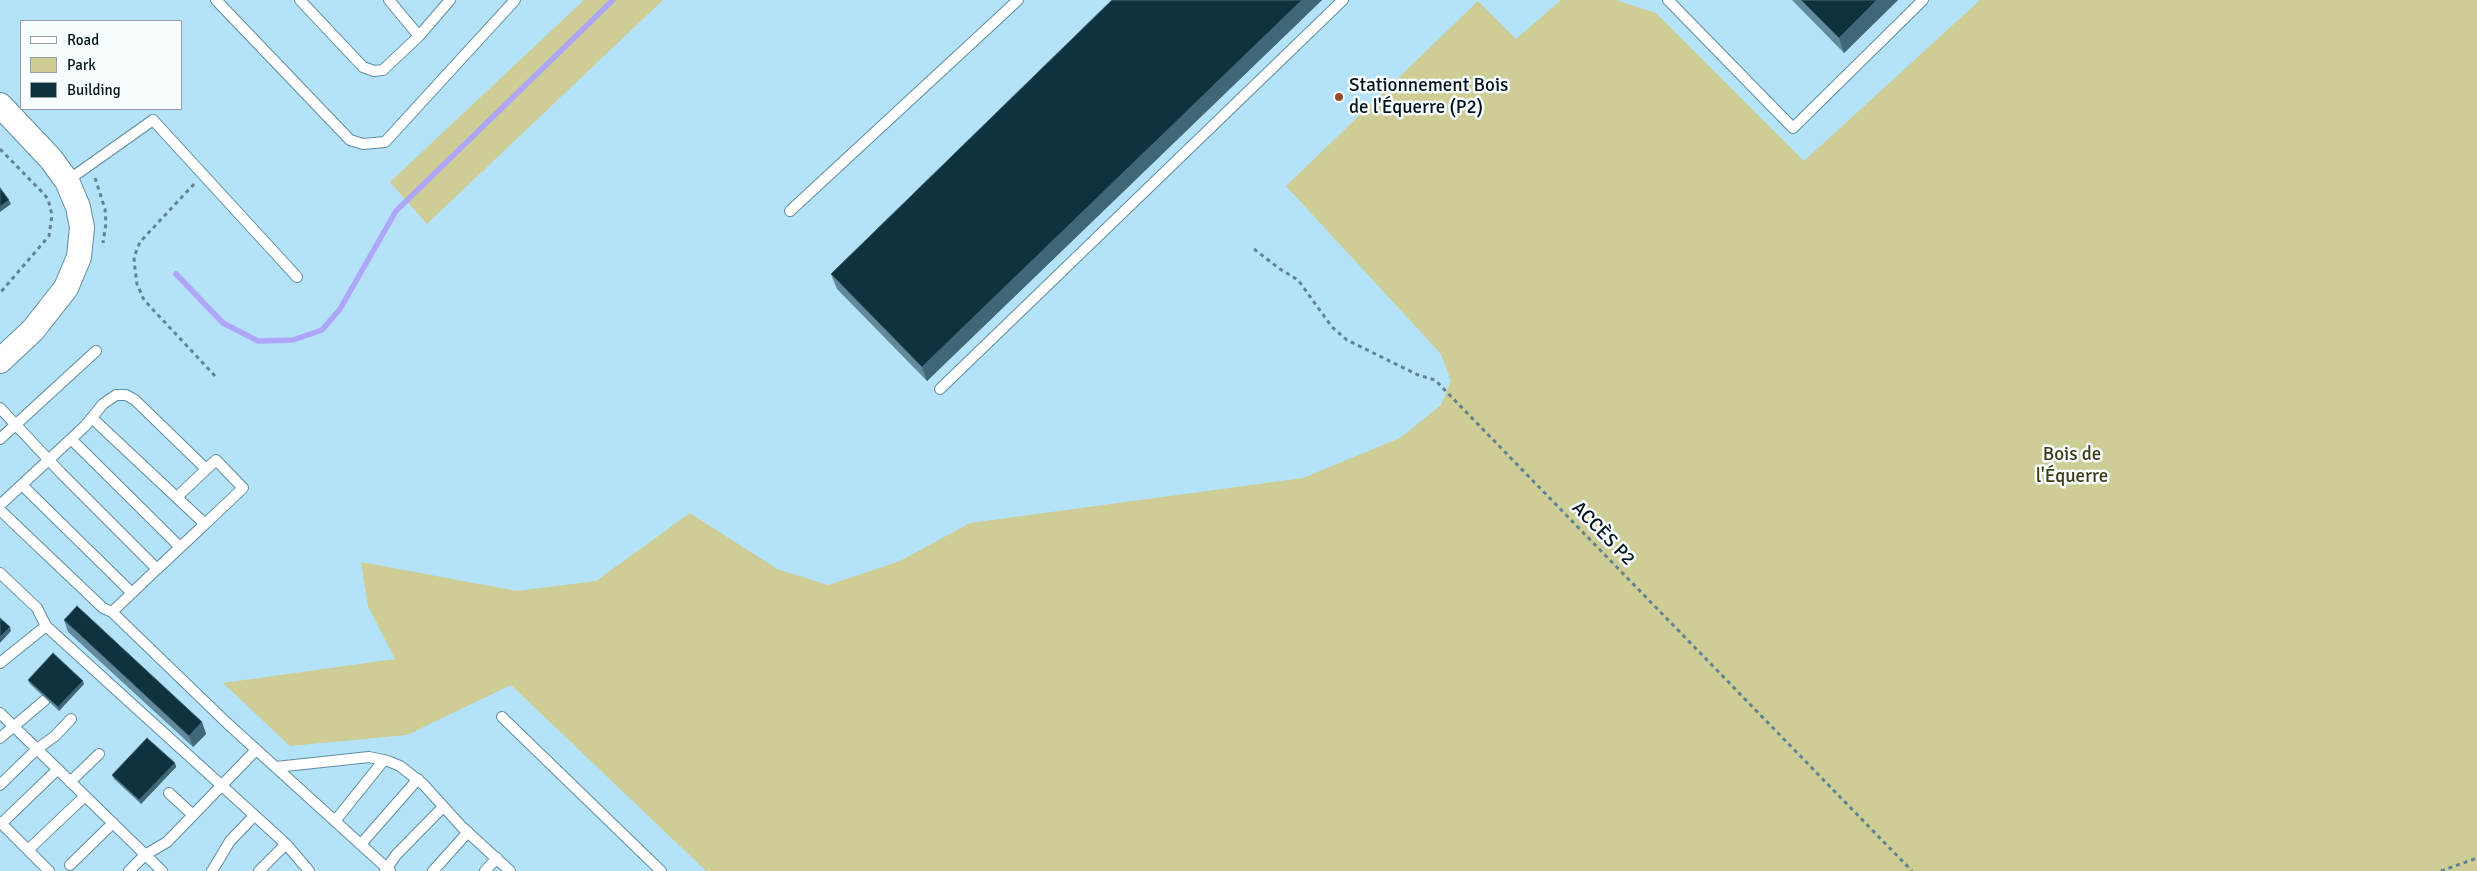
<!DOCTYPE html>
<html>
<head>
<meta charset="utf-8">
<style>
	body { margin:0 }
	#map { position:relative; width:2477px; height:871px; overflow:hidden; background:#b4e3f9; font-family:Signika,sans-serif }
	canvas { display:block }
	.legend { position:absolute; left:20px; top:20px; width:162px; height:90px; box-sizing:border-box; background:#f8fdff; border:1px solid #969fa4; margin:0; padding:6px 9px; list-style:none; font-size:15px; color:#03131b }
	.legend li { display:flex; align-items:center; gap:10px; height:25px }
	.legend b { width:25px; border:1px solid #969fa4 }
</style>
</head>
<body>
<div id="map">
<canvas width="2477" height="871"></canvas>
<ul class="legend">
<li><b style="height:6px;background:#fff"></b>Road</li>
<li><b style="height:14px;background:#cdcd95"></b>Park</li>
<li><b style="height:14px;background:#0f323f"></b>Building</li>
</ul>
</div>
<script>
const g = document.querySelector('canvas').getContext('2d');
g.lineJoin = 'round';
function paint(path, color) { g.fillStyle = color; g.fill(path, 'evenodd'); }
const shape = rows => new Path2D(rows.map(r => 'M' + r).join(''));
function trace(path, color, width, dash) { g.strokeStyle = color; g.lineWidth = width; g.lineCap = dash ? 'butt' : 'round'; g.setLineDash(dash || []); g.stroke(path); }
function drawText(font, color, halo, rows, align = 'center') {
  g.font = font + ' Signika,sans-serif'; g.lineWidth = 5; g.setLineDash([]); g.textBaseline = 'middle'; g.strokeStyle = halo; g.fillStyle = color; for (const [text, x, y, turn = 0] of rows) {
    g.save(); g.translate(x, y); g.rotate((+turn || 0) * Math.PI / 180); g.textAlign = isNaN(turn) ? turn : align; if (halo) g.strokeText(text, 0, 0); g.fillText(text, 0, 0); g.restore();
  }
}
const green = shape([
	[584,0,663,0,427,224,390,182],
	[1561,0,1616,0,1656,13,1804,161,1980,0,2477,0,2477,871,706,871,511,685,407,735,290,746,223,683,395,659,368,606,361,562,517,591,596,581,690,513,777,569,828,585,900,561,970,523,1303,478,1400,438,1441,405,1451,381,1441,354,1286,186,1478,1,1516,39]
]);
const stream = shape([
	[176,274,223,323,258,341,293,340,322,330,340,309,396,211,613,0]
]);
const path = shape([
	[0,149,42,192,48,199,52,215,49,236,0,293],
	[95,178,105,209,106,223,103,243],
	[194,184,140,242,134,257,135,269,137,284,144,300,216,377],
	[1254,249,1280,269,1298,280,1332,327,1347,340,1418,375,1435,380,1912,871],
	[2441,871,2477,858]
]);
const service = shape([
	[216,0,350,140,363,144,385,142,515,0],
	[300,0,363,67,374,71,383,70,419,36,450,0],
	[389,0,419,36],
	[1668,0,1793,128,1923,0],
	[67,181,153,120,297,277],
	[790,211,1018,0],
	[940,389,1343,0],
	[0,408,61,473,157,569,112,612,228,724,390,871],
	[92,418,205,524,157,569],
	[0,439,96,351],
	[71,439,180,547],
	[22,485,132,593],
	[177,497,216,460,243,488,205,524],
	[0,505,85,426,103,404,116,395,126,395,135,400,206,469],
	[0,510,103,608,112,612],
	[0,573,37,608,46,626,286,844,309,871],
	[0,663,46,626],
	[0,713,162,871],
	[502,717,661,871],
	[0,738,45,700],
	[276,767,369,757,388,761,400,766,423,784,462,827,510,871],
	[70,782,99,754],
	[0,785,37,749,55,736,71,719],
	[169,793,193,815],
	[335,821,384,760],
	[0,822,49,871],
	[1,824,58,769],
	[361,844,418,779],
	[28,850,85,796],
	[70,865,113,823],
	[129,871,145,855,167,842,256,750],
	[212,871,230,841,254,816],
	[259,871,286,844],
	[385,871,396,855,443,807],
	[433,871,468,832],
	[485,871,497,858]
]);
const tertiary = shape([
	[0,105,51,159,67,181,78,207,82,227,79,257,66,288,33,330,0,361]
]);
const wall = shape([
	[1112,0,1322,0,927,381,837,289,831,274],
	[1792,0,1898,0,1844,53],
	[64,620,202,722,206,734,193,747,68,632],
	[28,680,84,684,59,711,30,684],
	[175,763,176,767,141,804,114,779,112,775]
]);
const shadedWall = shape([
	[1302,0,1322,0,927,381,922,367],
	[1877,0,1898,0,1844,53,1839,38],
	[9,200,11,204,0,212,0,207],
	[10,627,11,631,0,643,0,637],
	[83,681,84,684,59,711,58,707],
	[202,722,206,734,193,747,189,736],
	[175,763,176,767,141,804,139,800]
]);
const building = shape([
	[1112,0,1302,0,922,367,831,274,1112,0],
	[1801,0,1877,0,1839,38,1801,0],
	[0,188,9,200,0,207,0,188],
	[77,606,202,722,189,736,64,620,77,606],
	[0,618,10,627,0,637,0,618],
	[53,653,83,681,58,707,28,680,53,653],
	[147,738,175,763,139,800,112,775,147,738]
]);
const markers = [
	[1339,97,5,"#944d27"]
];
const poiNames = [
	["Stationnement Bois",1349,86],
	["de l'Équerre (P2)",1349,108]
];
const parkNames = [
	["Bois de",2072,455],
	["l'Équerre",2072,477]
];
const streetNames = [
	["ACCÈS P2",1603,534,46]
];
paint(green, '#cdcd95');
trace(stream, '#aea7f8', 5.5);
trace(service, '#5f8ca0', 12);
trace(tertiary, '#5f8ca0', 26);
trace(path, '#628392', 3, [4, 4]);
trace(service, '#fff', 10);
trace(tertiary, '#fff', 24);
paint(wall, '#628a9c');
paint(shadedWall, '#406777');
paint(building, '#0f323f');
trace(building, '#406777', 1);
for (const [x, y, r, color] of markers) { const dot = new Path2D(); dot.arc(x, y, r, 0, 2 * Math.PI); g.fillStyle = color; g.fill(dot); trace(dot, '#f8fdff', 2); }
drawText('19px', '#03131b', '#f8fdff', poiNames, 'left');
drawText('19px', '#3d3b14', '#f8fdff', parkNames);
drawText('19px', '#03131b', '#f8fdff', streetNames);
</script>
</body>
</html>
